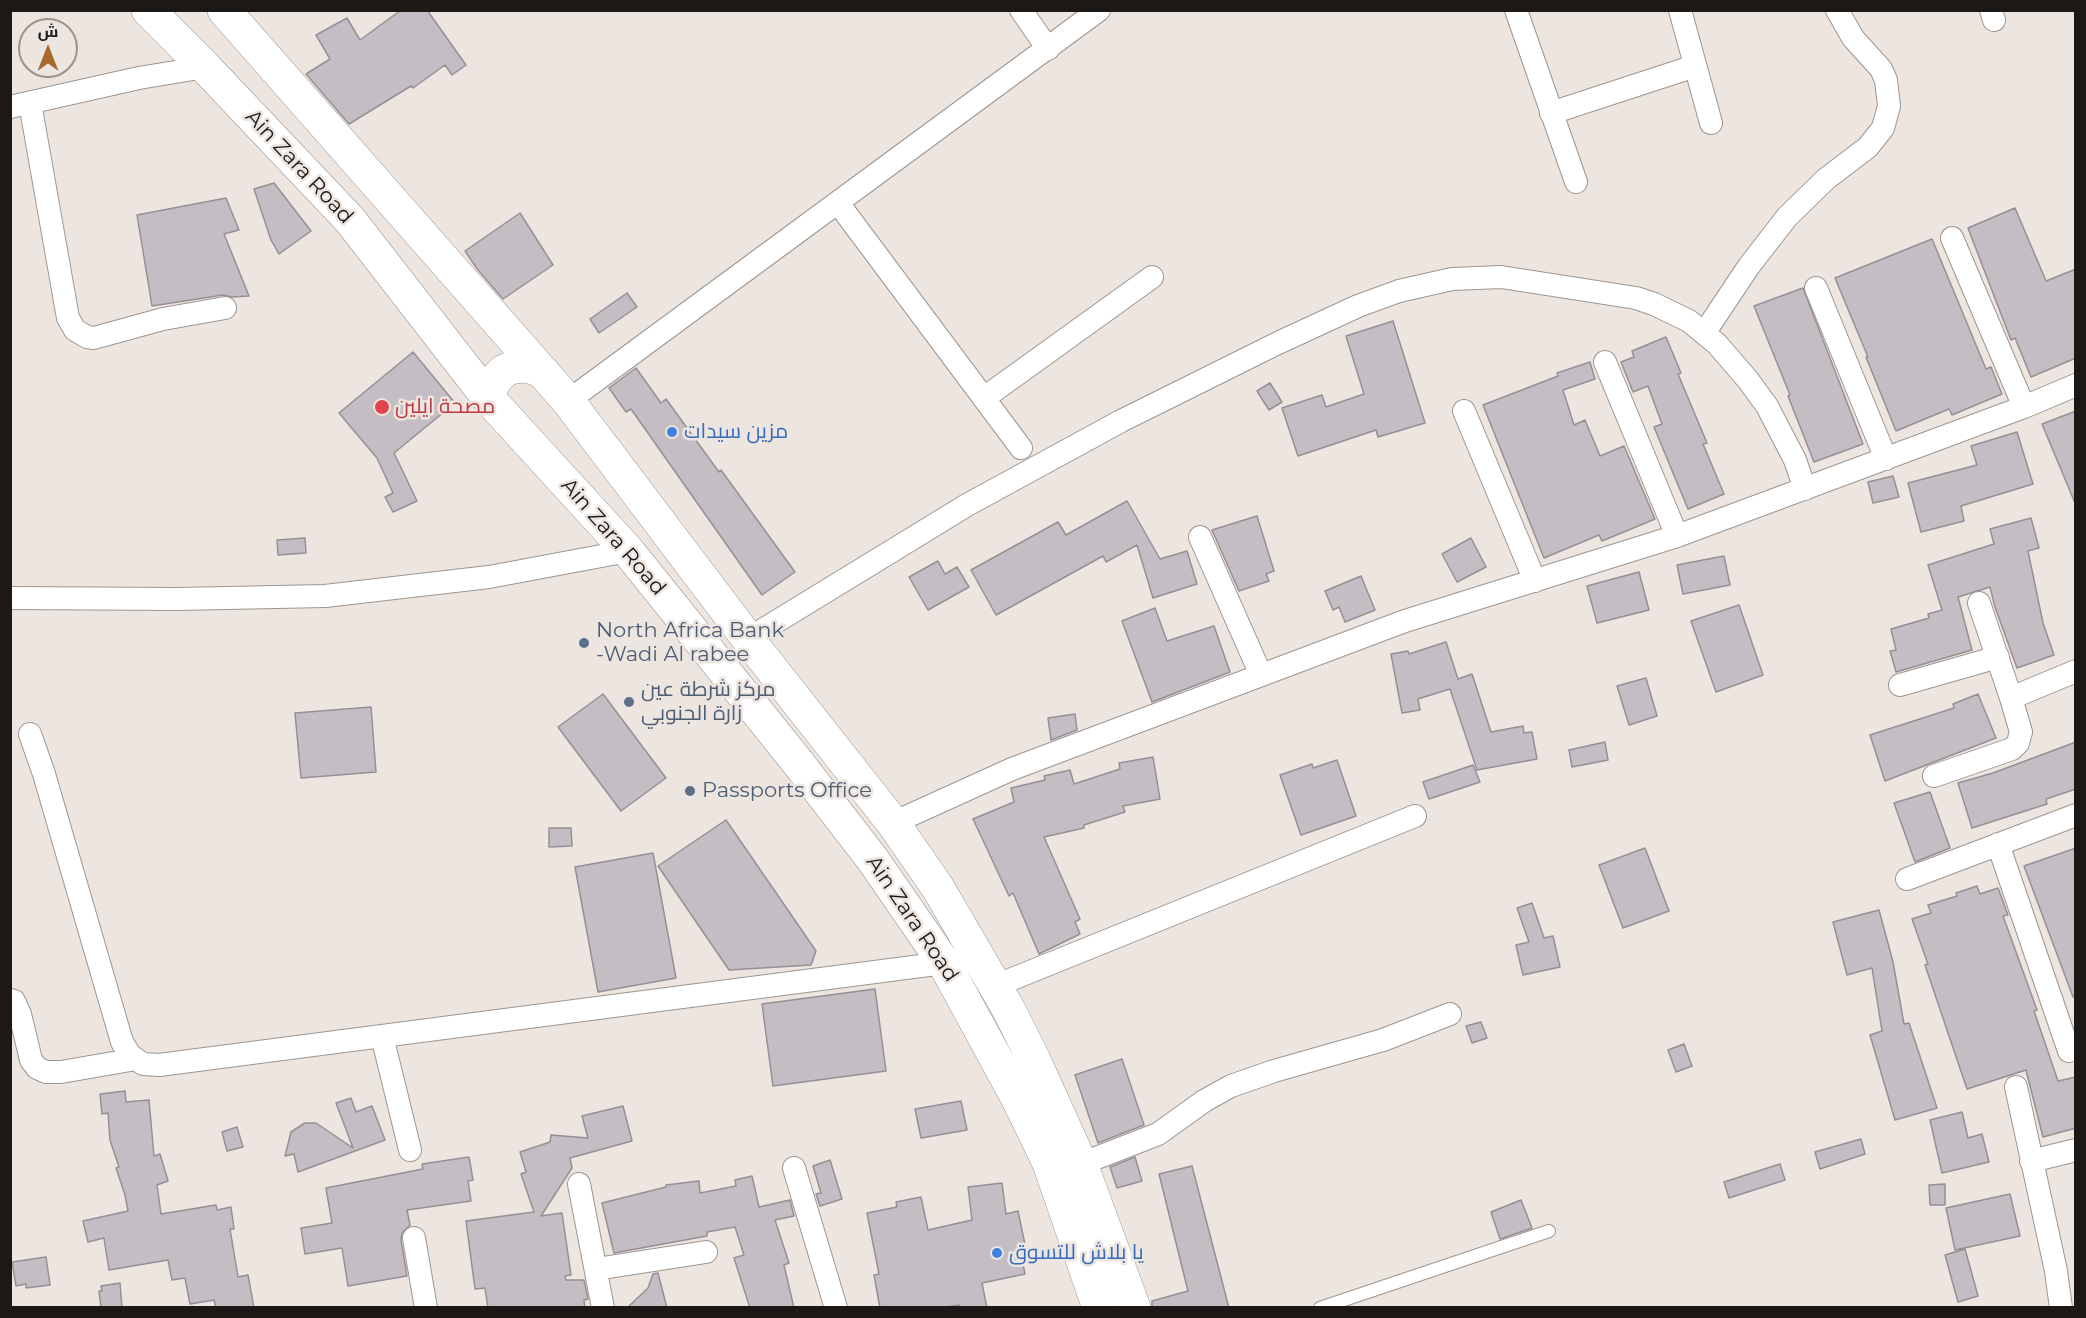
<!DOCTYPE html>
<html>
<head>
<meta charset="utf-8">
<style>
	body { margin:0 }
	#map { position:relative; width:2086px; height:1318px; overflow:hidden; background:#ede5df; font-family:Montserrat,Cairo,sans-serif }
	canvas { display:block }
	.frame { position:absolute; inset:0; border:12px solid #1b1816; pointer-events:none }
	.north { position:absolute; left:18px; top:18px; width:60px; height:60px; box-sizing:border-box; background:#ede5df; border:2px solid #99938f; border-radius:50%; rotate:0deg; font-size:16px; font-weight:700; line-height:24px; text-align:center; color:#1b1816 }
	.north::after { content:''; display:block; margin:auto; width:21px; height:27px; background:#a86930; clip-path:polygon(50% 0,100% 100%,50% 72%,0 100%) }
</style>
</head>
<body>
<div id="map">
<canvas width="2086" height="1318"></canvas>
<div class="frame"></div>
<div class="north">ش</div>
</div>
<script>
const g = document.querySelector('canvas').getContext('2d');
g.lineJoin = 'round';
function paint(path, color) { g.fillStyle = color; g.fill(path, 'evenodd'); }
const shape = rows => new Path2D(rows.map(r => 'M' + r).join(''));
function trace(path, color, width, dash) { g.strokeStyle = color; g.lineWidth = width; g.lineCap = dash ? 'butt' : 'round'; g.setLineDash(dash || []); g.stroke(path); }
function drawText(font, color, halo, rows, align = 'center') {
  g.font = font + ' Montserrat,Cairo,sans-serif'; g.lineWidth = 5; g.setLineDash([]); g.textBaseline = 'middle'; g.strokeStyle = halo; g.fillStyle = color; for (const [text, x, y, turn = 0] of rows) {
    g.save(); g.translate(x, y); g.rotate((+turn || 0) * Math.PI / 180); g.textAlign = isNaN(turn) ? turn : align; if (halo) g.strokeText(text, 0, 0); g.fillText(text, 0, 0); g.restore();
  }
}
const building = shape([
	[401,10,427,10,466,65,452,75,445,65,413,88,411,86,349,124,306,74,330,59,316,35,347,18,360,40,401,10],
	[274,183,311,231,279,254,271,240,254,189,274,183],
	[226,198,239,230,224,234,249,296,232,297,223,295,152,306,137,215,226,198],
	[2015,208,2046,281,2076,269,2076,358,2031,377,2015,338,2011,340,1968,228,2015,208],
	[520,213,553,265,503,299,478,270,465,251,520,213],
	[1932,239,1986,369,1991,367,2002,394,1952,415,1949,409,1896,431,1866,357,1868,357,1835,278,1932,239],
	[1803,288,1863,444,1814,462,1788,396,1790,395,1754,306,1803,288],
	[627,293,637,307,599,333,590,319,627,293],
	[1393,321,1425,423,1378,437,1376,430,1298,456,1282,408,1322,395,1326,407,1364,394,1346,336,1393,321],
	[1666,337,1681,373,1678,374,1707,443,1703,444,1724,494,1688,509,1654,427,1662,424,1648,386,1633,392,1621,362,1634,357,1632,351,1666,337],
	[413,352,455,403,394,453,417,501,393,512,385,497,393,493,377,458,339,413,413,352],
	[1590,362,1595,379,1563,390,1574,425,1585,420,1600,456,1624,446,1655,519,1602,541,1599,535,1544,558,1483,405,1558,376,1557,373,1590,362],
	[636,368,661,403,666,399,719,472,721,470,795,572,762,595,631,409,626,412,609,388,636,368],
	[1270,383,1282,402,1269,410,1257,391,1270,383],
	[2076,411,2076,503,2075,503,2042,424,2076,411],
	[2017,432,2033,484,1961,506,1964,521,1921,532,1908,483,1977,465,1971,446,2017,432],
	[1893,476,1899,497,1873,503,1868,482,1893,476],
	[1127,501,1160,559,1187,551,1197,584,1153,598,1137,545,1106,562,1103,556,996,615,971,570,1058,522,1066,535,1127,501],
	[1257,516,1274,571,1266,574,1269,581,1239,591,1212,530,1257,516],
	[2031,518,2039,548,2028,551,2043,623,2054,655,2017,668,1995,607,1990,587,1958,597,1972,650,1896,672,1890,651,1896,650,1891,629,1929,618,1928,614,1942,610,1928,565,1994,544,1990,529,2031,518],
	[305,538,306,553,278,555,277,540,305,538],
	[1471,538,1486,567,1457,582,1442,554,1471,538],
	[1724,556,1730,585,1683,594,1677,565,1724,556],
	[938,561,945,574,957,567,969,587,928,610,909,577,938,561],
	[1639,572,1649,610,1597,623,1587,586,1639,572],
	[1361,576,1375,610,1345,622,1339,607,1333,610,1325,591,1361,576],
	[1739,605,1763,675,1716,692,1691,621,1739,605],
	[1155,608,1167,641,1214,626,1230,672,1152,702,1122,621,1155,608],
	[1446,642,1458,679,1472,674,1491,732,1523,726,1524,733,1532,732,1537,759,1477,770,1450,689,1418,699,1420,710,1402,713,1391,654,1408,651,1409,654,1446,642],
	[1646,678,1657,716,1629,725,1617,686,1646,678],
	[603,694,666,778,621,811,558,727,603,694],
	[1978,694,1996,738,1885,781,1870,735,1954,708,1953,704,1978,694],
	[371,707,376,772,301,778,295,713,371,707],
	[1075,714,1077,730,1051,740,1048,718,1075,714],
	[1605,742,1608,760,1572,767,1569,750,1605,742],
	[2076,742,2076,789,2046,799,2047,804,1972,828,1958,783,1993,773,2076,742],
	[1153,757,1160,799,1123,806,1125,812,1084,825,1084,828,1044,837,1080,919,1075,922,1080,934,1039,954,1013,893,1009,896,973,819,1014,802,1011,788,1045,780,1044,776,1070,770,1074,784,1120,769,1119,763,1153,757],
	[1337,760,1356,816,1301,835,1280,775,1312,764,1313,768,1337,760],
	[1473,765,1480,782,1429,799,1423,782,1473,765],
	[1930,792,1950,848,1915,862,1894,803,1930,792],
	[726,820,816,951,811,965,729,970,658,866,726,820],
	[549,828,571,828,572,846,549,847,549,828],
	[1645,848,1669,911,1623,928,1599,865,1645,848],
	[2076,848,2076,997,2073,997,2024,866,2076,848],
	[653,853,676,978,598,992,575,867,653,853],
	[1977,886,1980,894,1998,888,2008,915,2003,916,2037,1010,2034,1011,2058,1081,2076,1077,2076,1128,2043,1137,2026,1070,1967,1089,1925,965,1928,964,1912,919,1931,913,1928,905,1957,896,1956,893,1977,886],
	[1532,903,1544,938,1553,936,1560,967,1523,975,1516,945,1529,942,1517,908,1532,903],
	[1879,910,1893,962,1904,1024,1909,1023,1937,1108,1895,1120,1870,1035,1882,1031,1872,968,1847,975,1833,922,1879,910],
	[875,989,886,1071,773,1086,762,1004,875,989],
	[1481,1022,1487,1038,1472,1043,1466,1026,1481,1022],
	[1684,1044,1692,1066,1676,1072,1668,1050,1684,1044],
	[1122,1059,1144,1125,1098,1143,1075,1075,1122,1059],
	[125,1091,126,1102,149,1100,154,1156,160,1154,168,1181,157,1185,161,1214,216,1205,217,1210,231,1207,234,1229,230,1229,238,1277,248,1275,254,1308,216,1308,214,1300,190,1304,185,1278,172,1280,168,1260,109,1270,104,1238,88,1242,83,1221,128,1211,125,1195,116,1168,119,1167,110,1140,108,1113,102,1114,100,1094,125,1091],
	[351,1098,356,1112,372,1106,385,1140,298,1172,294,1154,285,1156,291,1132,305,1123,316,1123,353,1148,336,1103,351,1098],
	[961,1101,967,1130,921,1138,915,1109,961,1101],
	[623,1106,632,1141,570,1158,572,1168,541,1216,562,1213,571,1275,565,1276,566,1280,584,1280,588,1299,584,1300,585,1308,488,1308,485,1288,475,1289,466,1221,534,1212,521,1174,526,1172,520,1152,550,1142,551,1135,588,1138,582,1116,623,1106],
	[1962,1112,1968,1138,1982,1134,1989,1162,1942,1173,1930,1120,1962,1112],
	[237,1127,243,1147,227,1151,222,1132,237,1127],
	[1861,1139,1865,1154,1820,1169,1815,1152,1861,1139],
	[469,1157,473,1180,468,1181,471,1201,407,1210,410,1225,402,1233,401,1240,407,1276,348,1286,342,1248,305,1254,301,1228,332,1223,326,1188,423,1169,422,1164,469,1157],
	[1135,1157,1142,1181,1117,1188,1110,1167,1135,1157],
	[830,1160,842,1199,820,1206,816,1194,821,1193,813,1166,830,1160],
	[1780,1164,1785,1180,1729,1198,1724,1182,1780,1164],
	[1192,1166,1229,1308,1152,1308,1152,1301,1188,1291,1159,1174,1192,1166],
	[752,1176,759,1207,790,1200,794,1216,775,1220,789,1263,784,1265,794,1308,750,1308,734,1258,744,1255,735,1227,707,1232,707,1236,614,1253,602,1203,666,1187,666,1185,699,1181,700,1193,736,1186,735,1180,752,1176],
	[1002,1183,1006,1214,1018,1211,1028,1259,1022,1260,1025,1274,982,1283,987,1308,959,1308,959,1305,939,1308,880,1308,874,1275,879,1274,867,1213,897,1207,896,1202,921,1197,928,1230,972,1220,968,1187,1002,1183],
	[1945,1184,1945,1205,1930,1205,1929,1185,1945,1184],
	[2010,1194,2020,1236,1955,1250,1946,1208,2010,1194],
	[1521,1200,1532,1228,1500,1239,1491,1212,1521,1200],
	[1965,1249,1978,1296,1958,1302,1945,1255,1965,1249],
	[46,1257,50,1285,26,1288,26,1284,16,1286,12,1262,46,1257],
	[658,1273,667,1308,627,1308,648,1288,653,1274,658,1273],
	[120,1283,122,1308,101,1308,99,1291,102,1291,101,1286,120,1283]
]);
const service = shape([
	[1320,1308,1549,1231]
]);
const minor = shape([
	[1021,10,1048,49],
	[1516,10,1576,182],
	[1680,10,1711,123],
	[1991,10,1994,20],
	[30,103,68,318,75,330,87,337,94,338,163,319,225,308],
	[10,107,139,78,205,67],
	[1551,113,1695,66],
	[838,203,1021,448],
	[1952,238,2024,407],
	[1816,288,1886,459],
	[1705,332,1749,266,1787,217,1826,179,1868,147,1883,128,1889,106,1886,80,1881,69,1853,38,1837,10],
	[1605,362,1677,536],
	[984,398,1152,277],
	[568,401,1099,10],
	[1464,411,1535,581],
	[1200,537,1261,675],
	[10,598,178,599,325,596,489,577,628,551],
	[1979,603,2011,698,2076,671],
	[748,639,967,505,1121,421,1278,343,1358,306,1399,291,1452,279,1501,277,1636,298,1654,304,1689,321,1717,344,1748,380,1767,406,1795,460,1805,489],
	[1900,685,1998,657],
	[30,734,44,774,122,1042,130,1055,143,1064,159,1065,944,963],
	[1934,776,2012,749,2018,743,2021,732,2011,698],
	[893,823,1012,769,1405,621,1677,536,2024,407,2076,385],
	[1998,844,2069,1051],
	[1907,879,2076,815],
	[995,986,1415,816],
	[10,1000,14,1001,20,1014,31,1060,37,1068,46,1072,61,1072,136,1059],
	[382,1036,410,1150],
	[2016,1087,2056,1271,2061,1308],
	[2031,1161,2076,1150],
	[1081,1164,1158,1134,1204,1101,1231,1086,1274,1071,1383,1040,1450,1014],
	[794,1168,836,1308],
	[579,1184,603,1308],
	[414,1238,426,1308],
	[596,1269,706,1252]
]);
const primary = shape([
	[148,10,205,67,350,220,489,399,628,551,799,764,873,860,944,963,1018,1099,1049,1163,1099,1308],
	[224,10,568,401,748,639,893,823,938,888,1009,1010,1034,1060,1081,1164,1134,1308],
	[489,399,491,388,496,379,504,371,513,367,524,366,534,368,544,373]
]);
const markers = [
	[382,407,8,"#e0444e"],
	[672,432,6,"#3f7fe0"],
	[584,643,6,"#5c6f8a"],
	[629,702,6,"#5c6f8a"],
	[690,791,6,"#5c6f8a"],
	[997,1253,6,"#3f7fe0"]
];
const streetNames = [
	["Ain Zara Road",299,167,47],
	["Ain Zara Road",613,537,49],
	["Ain Zara Road",912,919,56]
];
const healthNames = [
	["مصحة ايلين",395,407]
];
const shopNames = [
	["مزين سيدات",684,432],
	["يا بلاش للتسوق",1009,1253]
];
const serviceNames = [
	["North Africa Bank",596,631],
	["-Wadi Al rabee",596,655],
	["مركز شرطة عين",641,690],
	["زارة الجنوبي",641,714],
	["Passports Office",702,791]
];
paint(building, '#c4bdc3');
trace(building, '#968f95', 1.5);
trace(service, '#9d9690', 14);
trace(minor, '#9d9690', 24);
trace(primary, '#9d9690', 34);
trace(service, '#fff', 12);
trace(minor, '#fff', 22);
trace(primary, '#fff', 33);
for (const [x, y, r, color] of markers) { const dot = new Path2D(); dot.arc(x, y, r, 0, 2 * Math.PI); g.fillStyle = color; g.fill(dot); trace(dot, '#ede5df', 2); }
drawText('21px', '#1b1816', '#ede5df', streetNames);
drawText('21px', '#be3a42', '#ede5df', healthNames, 'left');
drawText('21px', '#366cbe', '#ede5df', shopNames, 'left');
drawText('21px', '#4e5e75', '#ede5df', serviceNames, 'left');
</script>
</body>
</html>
